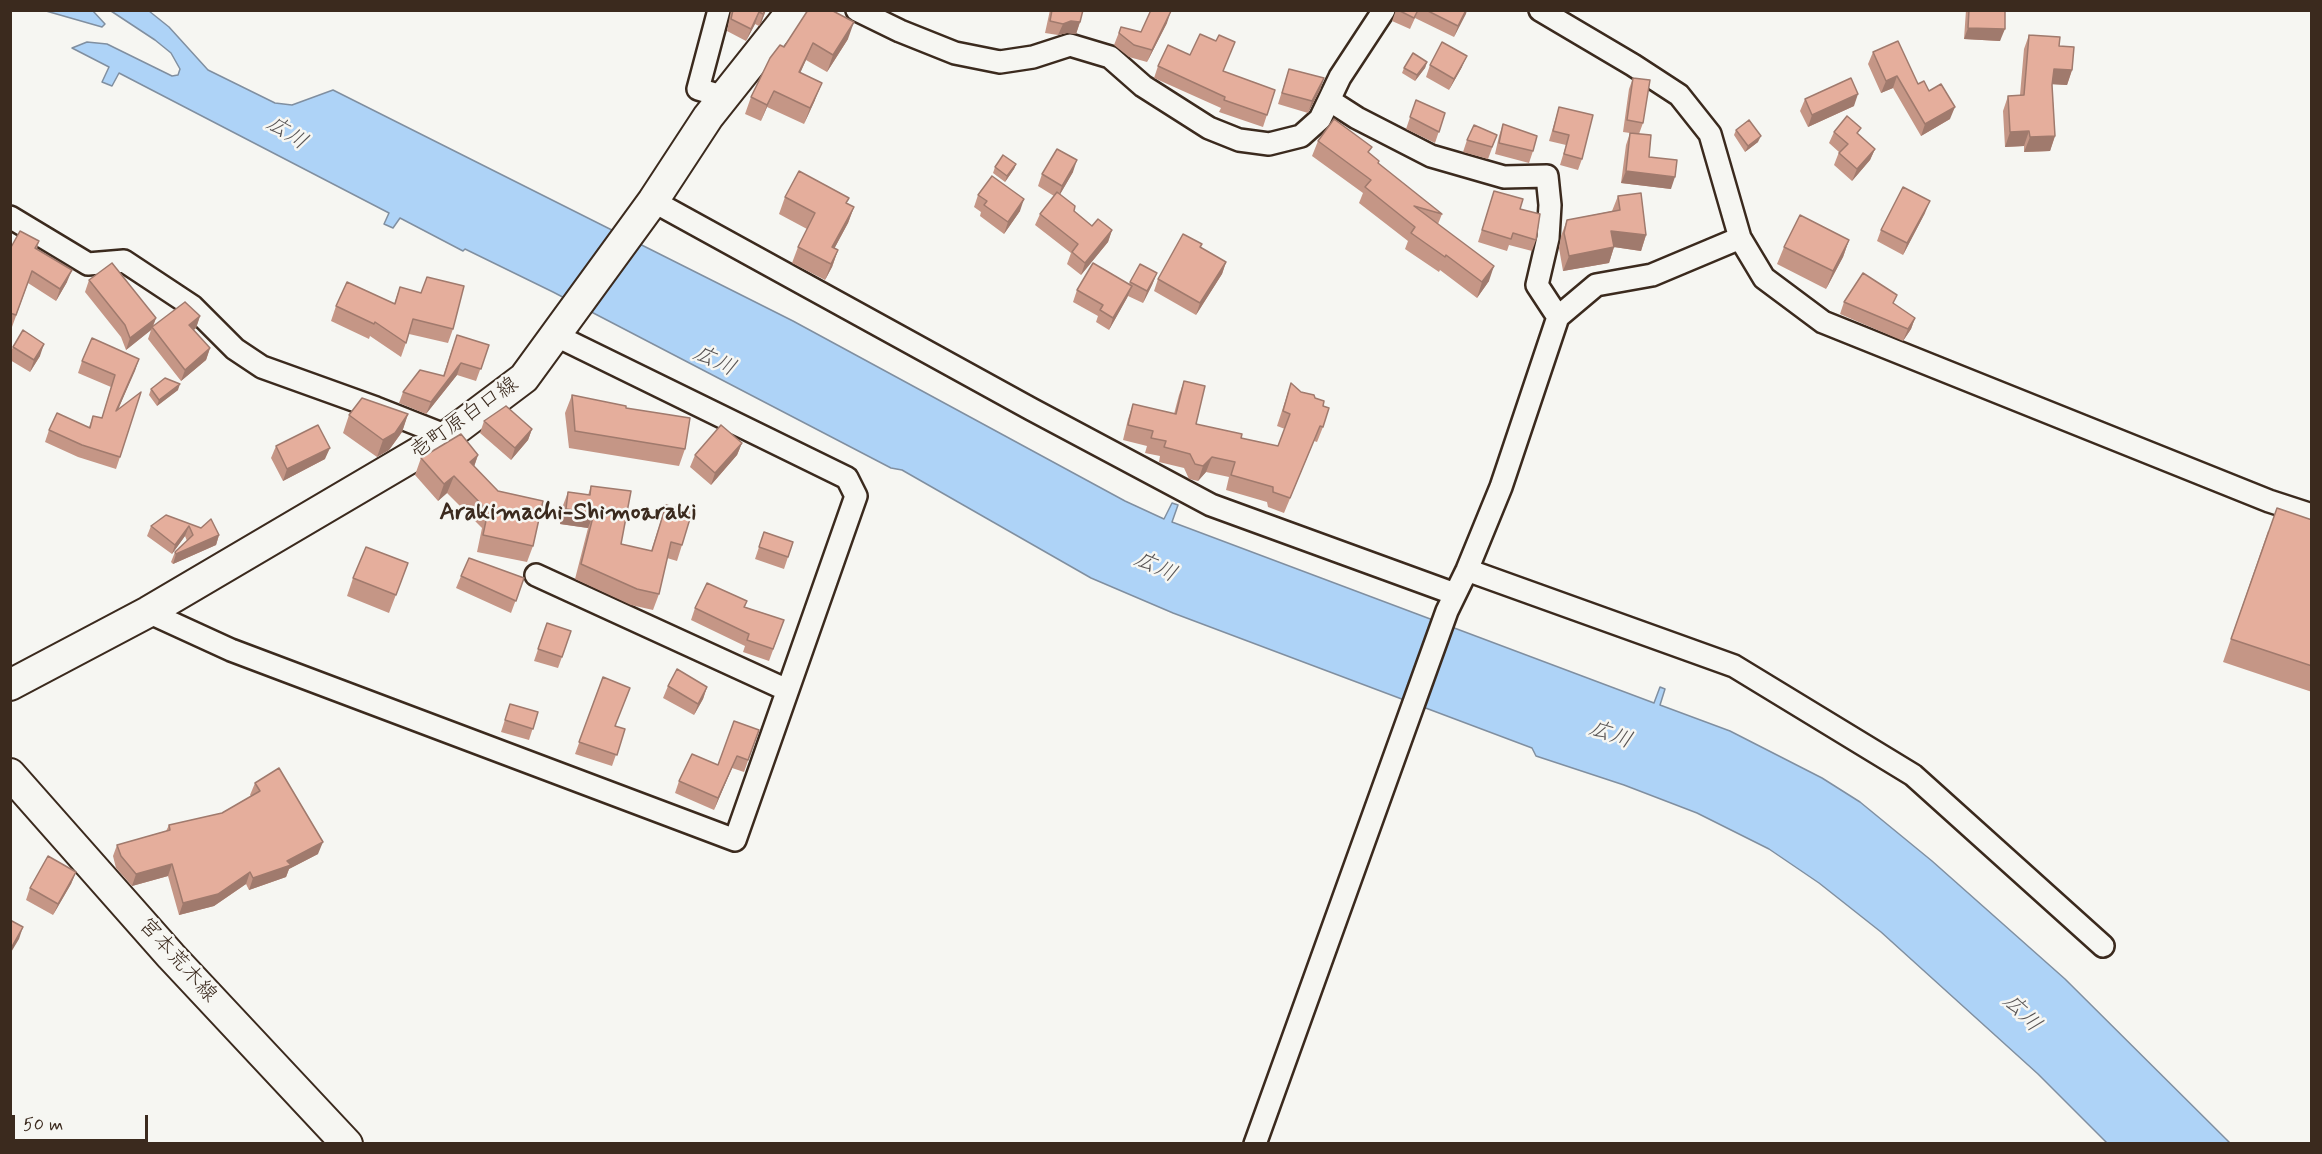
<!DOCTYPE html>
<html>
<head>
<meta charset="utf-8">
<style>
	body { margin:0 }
	#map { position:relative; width:2322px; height:1154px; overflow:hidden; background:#f6f6f2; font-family:Mynerve,sans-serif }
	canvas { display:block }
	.frame { position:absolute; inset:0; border:12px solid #3b2a1e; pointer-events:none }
	.scale { position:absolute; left:12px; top:1115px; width:136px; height:27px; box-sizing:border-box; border:3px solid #3b2a1e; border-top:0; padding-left:8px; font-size:18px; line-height:21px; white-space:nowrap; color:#3b2a1e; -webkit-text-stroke:4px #f6f6f2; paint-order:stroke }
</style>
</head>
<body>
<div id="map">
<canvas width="2322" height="1154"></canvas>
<div class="frame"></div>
<div class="scale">50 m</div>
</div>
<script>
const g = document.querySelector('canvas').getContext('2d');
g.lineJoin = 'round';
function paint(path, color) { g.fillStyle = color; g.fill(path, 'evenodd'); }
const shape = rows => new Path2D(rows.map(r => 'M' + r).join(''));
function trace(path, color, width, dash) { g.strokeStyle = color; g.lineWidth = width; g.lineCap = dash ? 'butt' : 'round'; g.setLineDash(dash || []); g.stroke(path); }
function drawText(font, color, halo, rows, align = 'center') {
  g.font = font + ' Mynerve,"Klee One",sans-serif'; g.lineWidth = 5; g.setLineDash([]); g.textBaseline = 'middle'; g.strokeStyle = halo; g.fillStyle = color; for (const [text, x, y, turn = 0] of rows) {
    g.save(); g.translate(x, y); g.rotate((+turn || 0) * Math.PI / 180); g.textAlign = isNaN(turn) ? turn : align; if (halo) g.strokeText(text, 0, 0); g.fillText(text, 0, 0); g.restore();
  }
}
const water = shape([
	[46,11,93,11,105,24,102,27,46,11],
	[111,11,149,11,169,27,208,70,275,103,292,105,333,90,793,321,1125,501,1164,519,1172,503,1178,505,1172,522,1654,703,1660,687,1665,689,1660,705,1730,731,1822,778,1860,802,1932,861,2065,979,2230,1143,2107,1143,2038,1074,1881,932,1819,883,1769,849,1697,813,1624,785,1536,756,1532,748,1173,613,1091,578,902,470,891,468,553,292,465,249,463,251,400,218,393,228,384,224,389,213,119,73,112,86,102,82,109,67,72,48,87,42,107,44,172,76,178,75,180,69,171,53,155,40,111,11]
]);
const street = shape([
	[719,10,698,89,725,97],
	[857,10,900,31,955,53,1000,62,1033,57,1070,45,1110,57,1143,86,1209,128,1239,140,1269,144,1301,136,1320,119,1340,77,1384,10],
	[1540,10,1633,65,1679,95,1710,134,1740,238,1764,278,1823,322,2269,501,2312,515],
	[1329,100,1357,118,1431,156,1504,177,1547,176,1550,205,1548,238,1537,285,1558,317],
	[653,201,1031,409,1211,505,1455,594],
	[10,217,88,264,124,261,192,306,235,349,262,367,376,408,447,436],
	[1467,570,1734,666,1913,775,2103,946],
	[536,575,787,690],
	[148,612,231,650,735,840,856,496,847,478,555,335],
	[1255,1144,1447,611,1467,570,1501,487,1558,317,1596,285,1652,275,1740,238]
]);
const secondary = shape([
	[10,685,148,612,447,436,524,378,653,201,708,117,793,10],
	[10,774,171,956,347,1144]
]);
const wall = shape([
	[731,10,766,10,761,23,759,26,755,24,746,41,727,31],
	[1050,10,1083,10,1080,22,1076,34,1067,33,1058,35,1045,33],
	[1396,10,1467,10,1454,37,1415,18,1410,29,1392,21],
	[1966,10,2005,10,2000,41,1964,39],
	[1167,23,1147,62,1129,57,1114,45,1121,27,1141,32],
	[2029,35,2059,46,2072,70,2067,85,2052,84,2055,136,2050,151,2024,152,2024,146,2005,147,2003,111,2008,96,2020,95,2024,49],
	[848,39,827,72,806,60,800,73,815,100,804,124,767,107,761,121,745,114,751,97,784,47],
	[1216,41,1235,42,1223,71,1275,90,1263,127,1219,112,1221,108,1154,78,1158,66,1190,55],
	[1873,52,1918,84,1929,91,1950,119,1921,136,1893,88,1881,93,1868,64],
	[1427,62,1425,68,1415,81,1402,73,1404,68],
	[1430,65,1462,67,1449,90,1426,77],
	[1289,69,1324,78,1320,90,1308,113,1278,104],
	[1633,78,1643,123,1639,134,1649,157,1671,189,1621,183,1626,145,1630,133,1623,132,1629,89],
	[1805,99,1854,106,1808,127,1800,111],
	[1416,100,1445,113,1435,143,1406,129],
	[1559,107,1582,159,1578,170,1560,165,1566,145,1549,141],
	[1503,124,1533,151,1529,163,1495,154,1499,136],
	[1736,130,1758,142,1745,152,1734,135],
	[1834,132,1859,135,1875,149,1870,160,1852,181,1834,165,1839,152,1829,143],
	[1497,135,1488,159,1463,152,1467,140],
	[1318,141,1370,154,1379,161,1378,164,1442,214,1438,224,1489,281,1477,298,1440,270,1439,272,1405,249,1408,241,1359,203,1363,193,1312,156],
	[1016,164,1014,169,1005,182,993,173,995,167],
	[1073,172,1060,194,1074,211,1092,226,1112,230,1108,242,1081,275,1067,264,1071,253,1035,225,1040,214,1054,196,1038,186,1042,174],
	[1494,191,1520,209,1536,240,1532,251,1509,245,1507,251,1478,242],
	[978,195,1020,211,1004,234,980,216,981,212,974,207],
	[1618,196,1646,235,1641,251,1614,247,1609,263,1563,271,1559,248,1561,236,1567,220,1612,211],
	[785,197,847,203,854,207,848,223,834,249,838,250,832,267,825,280,792,263,798,247,807,229,779,214],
	[1925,213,1903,255,1877,241,1881,230],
	[1849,240,1843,257,1826,289,1777,264,1784,247],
	[39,241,37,249,67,282,56,301,28,283,12,327,10,326,10,249],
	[1200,248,1226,262,1222,274,1196,315,1154,291,1158,279],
	[1140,264,1157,273,1152,285,1143,303,1128,296,1109,330,1096,322,1098,316,1073,302,1077,290,1129,284],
	[89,280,156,318,153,327,200,316,196,328,194,330,210,348,206,360,181,381,148,339,151,330,126,350,121,337,85,292],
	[400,287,453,329,448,343,409,334,401,357,370,336,369,339,331,321,336,306,394,304],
	[1844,302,1894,304,1915,318,1911,329,1903,341,1840,314],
	[457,335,489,345,476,381,457,375,426,414,399,403,403,392,443,376],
	[13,347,40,356,30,372,10,360,10,353],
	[139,359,118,410,120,457,116,469,78,457,45,442,49,430,89,427,93,416,102,418,111,387,78,373,82,361],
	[1184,381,1196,424,1241,438,1278,446,1285,429,1277,426,1291,383,1301,392,1315,398,1323,406,1323,427,1317,442,1314,441,1284,513,1268,507,1267,502,1226,490,1229,477,1206,472,1198,481,1189,479,1184,468,1159,462,1160,456,1145,453,1147,446,1123,440,1128,419,1133,404,1174,414,1179,395],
	[151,389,178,390,157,406,149,395],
	[572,395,626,408,685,449,679,466,569,448,565,413],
	[408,414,402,432,389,450,377,457,343,433,349,415],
	[484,421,532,429,528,440,511,460,480,433],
	[742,443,737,455,711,485,690,467,695,455],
	[276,446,325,459,283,481,271,458],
	[478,455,474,467,533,546,527,562,477,552,482,528,447,493,438,501,415,475,421,458],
	[591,486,621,544,651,551,666,505,682,545,677,561,667,558,659,594,653,610,631,605,575,579,588,528,560,524,562,508,568,492,588,495],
	[166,515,219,535,216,545,173,564,171,562,175,552,187,541,185,536,172,554,147,536,151,526],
	[2312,520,2312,692,2223,662,2268,531],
	[764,532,793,542,784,569,755,559],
	[408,563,389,613,347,596,353,578],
	[461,576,524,578,511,613,456,588],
	[747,601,745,607,784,620,769,661,743,652,745,646,691,620,695,608],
	[547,623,562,657,558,668,534,661],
	[603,677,615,726,625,729,612,766,575,754],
	[668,686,707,687,703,699,694,715,663,698],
	[510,704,538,712,529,740,501,732],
	[759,730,744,772,732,768,714,810,675,793,679,781,718,765],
	[255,783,318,854,289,869,286,877,249,890,246,884,214,906,179,915,168,876,132,886,116,868,113,856,117,845,166,831,169,825,222,813,251,796,250,795],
	[76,872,71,884,53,915,26,900,30,888]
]);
const shadedWall = shape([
	[765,10,766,10,761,23,759,26,763,14],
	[1466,10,1467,10,1466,14,1454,37,1458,26],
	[1171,11,1167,23,1147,62,1152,50],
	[759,12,755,24,746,41,751,29],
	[1071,21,1080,22,1076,34,1067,33,1058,35,1063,24],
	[854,22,848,39,827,72,833,55],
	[1968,28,2005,29,2000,41,1964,39],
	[813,43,806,60,793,89,799,72],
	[1467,56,1462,67,1449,90,1454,79],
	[1427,62,1425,68,1415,81,1417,75],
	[2054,69,2072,70,2067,85,2048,84],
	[1897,76,1893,88,1881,93,1886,81],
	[1324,78,1320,90,1308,113,1312,101],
	[822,83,815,100,804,124,810,108],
	[774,91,767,107,761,121,767,105],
	[1858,94,1854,106,1808,127,1812,115],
	[1955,107,1950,119,1921,136,1925,124],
	[2029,131,2024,146,2005,147,2010,132],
	[1761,136,1758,142,1745,152,1748,146],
	[2055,136,2050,151,2024,152,2030,137],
	[1875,149,1870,160,1852,181,1857,169],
	[1077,160,1073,172,1058,198,1062,186],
	[1016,164,1014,169,1005,182,1007,176],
	[1626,171,1675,177,1671,189,1621,183],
	[1024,199,1020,211,1004,234,1008,222],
	[1930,201,1925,213,1903,255,1907,243],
	[854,207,848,223,826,264,832,247],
	[1112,230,1108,242,1081,275,1085,263],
	[1611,231,1646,235,1641,251,1614,247,1609,263,1563,271,1569,256],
	[1849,240,1843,257,1826,289,1833,271],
	[838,250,832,267,825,280,831,264],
	[1226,262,1222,274,1196,315,1200,303],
	[1494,266,1489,281,1477,298,1482,282],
	[72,270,67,282,56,301,60,289],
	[1157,273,1152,285,1143,303,1147,291],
	[1132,286,1127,298,1109,330,1113,318],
	[200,316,196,328,185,337,189,325],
	[156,318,151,330,126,350,130,338],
	[1915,318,1911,329,1903,341,1908,329],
	[44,344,40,356,30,372,34,360],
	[210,348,206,360,181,381,185,370],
	[139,359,135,371,112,423,116,411],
	[461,363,457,375,426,414,431,402],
	[180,384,178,390,157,406,159,400],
	[408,414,402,432,389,450,377,457,383,440],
	[532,429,528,440,511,460,515,448],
	[742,443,737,455,711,485,715,473],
	[330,448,325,459,283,481,287,469],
	[478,455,472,472,470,462],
	[1212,457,1206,472,1198,481,1203,466],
	[454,476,447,493,438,501,444,484],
	[566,509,594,513,588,528,560,524],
	[189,526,185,536,172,554,175,545],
	[219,535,216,545,173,564,176,554],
	[707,687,703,699,694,715,698,704],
	[737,756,732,768,714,810,718,798],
	[323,842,318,854,289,869,286,877,249,890,253,878],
	[172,864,168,876,132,886,136,874],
	[76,872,71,884,53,915,58,904],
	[250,872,246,884,214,906,179,915,183,903],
	[23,927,19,939,10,954,10,950]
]);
const building = shape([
	[733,10,765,10,763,14,759,12,751,29,731,19,733,10],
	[808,10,833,11,854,22,833,55,813,43,799,72,822,83,810,108,774,91,767,105,751,97,770,58,780,45,784,47,808,10],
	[1052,10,1083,10,1080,22,1071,21,1063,24,1050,21,1052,10],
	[1151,10,1169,10,1171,11,1152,50,1134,45,1119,33,1121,27,1141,32,1151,10],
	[1398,10,1418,10,1414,18,1398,10],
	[1426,10,1466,10,1458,26,1426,10],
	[1969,10,2005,10,2005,29,1968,28,1969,10],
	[1200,34,1216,41,1219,35,1235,42,1223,71,1275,90,1267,115,1224,100,1225,97,1158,66,1168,45,1190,55,1200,34],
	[2029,35,2060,37,2059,46,2074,47,2072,70,2054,69,2052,85,2055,136,2030,137,2029,131,2010,132,2008,96,2024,95,2029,35],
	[1898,41,1918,84,1924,81,1929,91,1941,84,1955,107,1925,124,1897,76,1886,81,1873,52,1898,41],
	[1442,42,1467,56,1454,79,1430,65,1442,42],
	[1413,53,1427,62,1417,75,1404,68,1413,53],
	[1289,69,1324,78,1312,101,1282,93,1289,69],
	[1633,78,1650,80,1643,123,1627,120,1633,78],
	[1851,78,1858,94,1812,115,1805,99,1851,78],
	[1416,100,1445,113,1439,132,1410,117,1416,100],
	[1559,107,1593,115,1582,159,1564,154,1569,135,1553,131,1559,107],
	[1847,116,1861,128,1857,133,1875,149,1857,169,1839,153,1848,144,1834,132,1847,116],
	[1334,119,1372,147,1368,152,1379,161,1378,163,1442,214,1414,206,1494,266,1482,282,1446,255,1445,257,1411,233,1415,227,1365,187,1371,180,1318,141,1334,119],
	[1749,120,1761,136,1748,146,1736,130,1749,120],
	[1503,124,1537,136,1533,151,1499,143,1503,124],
	[1474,125,1497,135,1492,147,1467,140,1474,125],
	[1630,133,1651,135,1649,157,1677,160,1675,177,1626,171,1630,133],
	[1057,149,1077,160,1062,186,1042,174,1057,149],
	[1003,155,1016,164,1007,176,995,167,1003,155],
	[799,171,849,198,846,203,854,207,832,247,838,250,831,264,798,247,815,213,785,197,799,171],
	[992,176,1024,199,1008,222,984,205,987,201,978,195,992,176],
	[1903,187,1930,201,1907,243,1881,230,1903,187],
	[1494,191,1523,199,1520,209,1540,214,1536,240,1513,233,1511,239,1482,230,1494,191],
	[1057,192,1075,206,1074,211,1092,226,1098,219,1112,230,1085,263,1072,252,1078,244,1040,214,1057,192],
	[1641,193,1646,235,1611,231,1614,247,1569,256,1564,233,1567,220,1620,210,1618,196,1641,193],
	[1800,215,1849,240,1833,271,1784,247,1800,215],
	[20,231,39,241,35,248,72,270,60,289,32,271,16,315,10,313,10,249,20,231],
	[1183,234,1202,244,1200,247,1226,262,1200,303,1158,279,1183,234],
	[112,263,156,318,130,338,125,325,89,280,112,263],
	[1093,263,1132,286,1113,318,1100,310,1103,305,1077,290,1093,263],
	[1140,264,1157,273,1147,291,1130,282,1140,264],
	[1863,273,1897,295,1893,303,1915,318,1908,329,1844,302,1863,273],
	[427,277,464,286,453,329,413,319,406,343,375,322,374,324,336,306,347,282,395,304,400,287,421,293,427,277],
	[185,302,200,316,189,325,210,348,185,370,152,327,185,302],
	[23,330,44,344,34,360,13,347,23,330],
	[457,335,489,345,481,369,461,363,431,402,403,392,420,370,444,376,457,335],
	[92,338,139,359,116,411,141,392,120,457,82,445,49,430,57,413,90,428,93,416,102,418,115,375,82,361,92,338],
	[165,378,180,384,159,400,151,389,165,378],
	[1184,381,1205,386,1196,424,1242,434,1241,438,1278,446,1290,414,1283,411,1291,383,1301,392,1314,395,1315,398,1324,401,1323,406,1329,408,1323,427,1320,426,1290,498,1273,492,1273,487,1231,475,1235,462,1212,457,1203,466,1195,464,1190,454,1164,447,1166,441,1151,438,1153,431,1128,425,1133,404,1176,414,1184,381],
	[572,395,626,406,626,408,690,418,685,449,575,431,572,395],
	[362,398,408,414,395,433,383,440,349,415,362,398],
	[506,406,532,429,515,448,484,421,506,406],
	[318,425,330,448,287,469,276,446,318,425],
	[721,425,742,443,715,473,695,455,721,425],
	[461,434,478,455,470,462,498,491,543,501,533,546,483,535,488,511,454,476,444,484,421,458,461,434],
	[591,486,631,491,621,544,652,551,666,505,692,512,682,545,671,542,659,594,637,589,581,564,594,513,566,509,568,492,590,495,591,486],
	[2277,508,2312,520,2312,666,2231,639,2277,508],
	[166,515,201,528,211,519,219,535,176,554,175,552,193,535,189,526,175,545,151,526,166,515],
	[764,532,793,542,788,557,759,547,764,532],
	[366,547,408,563,396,595,353,578,366,547],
	[469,558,524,578,516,601,461,576,469,558],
	[707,583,747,601,744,607,784,620,773,649,747,640,749,634,695,608,707,583],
	[547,623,571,631,562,657,538,649,547,623],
	[677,669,707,687,698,704,668,686,677,669],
	[603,677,630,688,615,726,625,729,617,755,579,742,603,677],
	[510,704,538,712,533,729,505,720,510,704],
	[734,721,759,730,748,760,737,756,718,798,679,781,692,754,718,765,734,721],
	[279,768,323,842,287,861,291,865,253,878,250,872,218,894,183,903,172,864,136,874,121,856,117,845,170,830,169,825,222,813,260,791,255,783,279,768],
	[48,856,76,872,58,904,30,888,48,856],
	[10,920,23,927,10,950,10,920]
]);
const streetNames = [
	["壱町原白口線",465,419,-35],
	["宮本荒木線",177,961,48]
];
const waterNames = [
	["広川",286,134,32],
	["広川",714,362,25],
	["広川",1155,568,25],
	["広川",1610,736,20],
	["広川",2021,1014,45]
];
const quarterNames = [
	["Arakimachi-Shimoaraki",568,514]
];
paint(water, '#aed3f7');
trace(water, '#808fa0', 1.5);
trace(street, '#3b2a1e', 26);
trace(secondary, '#3b2a1e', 34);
trace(street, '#f6f6f2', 21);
trace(secondary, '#f6f6f2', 30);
paint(wall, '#c59686');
paint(shadedWall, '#a07a6d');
paint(building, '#e5ae9c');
trace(building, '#a07a6d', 1.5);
drawText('21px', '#3b2a1e', '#f6f6f2', streetNames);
drawText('italic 22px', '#585454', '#f6f6f2', waterNames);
drawText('bold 24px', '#3b2a1e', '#f6f6f2', quarterNames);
</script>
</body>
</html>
